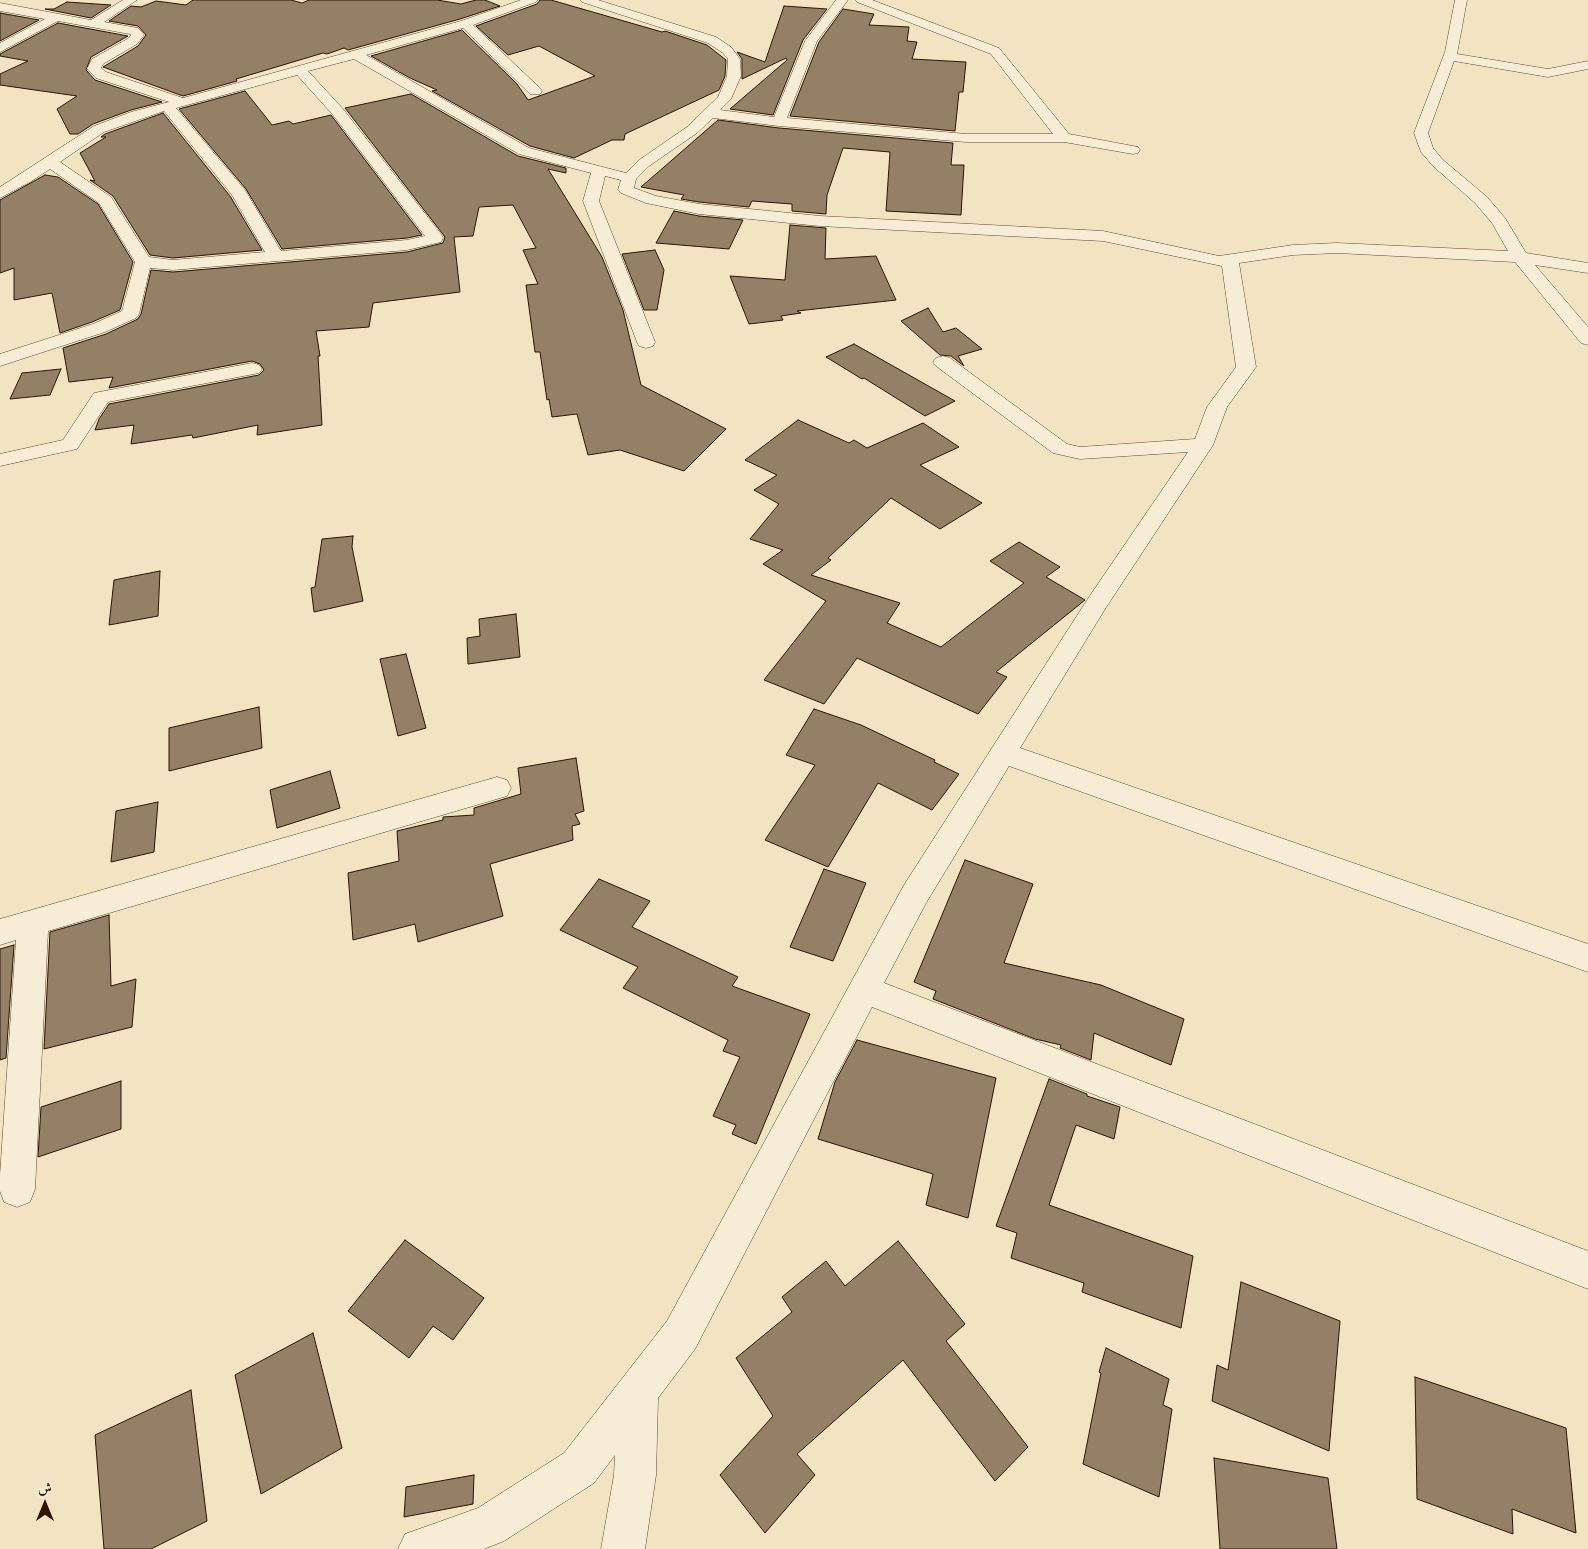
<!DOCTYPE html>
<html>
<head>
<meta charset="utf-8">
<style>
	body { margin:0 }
	#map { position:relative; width:1588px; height:1549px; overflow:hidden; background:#f2e3c2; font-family:"IM FELL Great Primer",Amiri,serif }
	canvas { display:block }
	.north { position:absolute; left:20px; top:1479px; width:50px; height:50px; -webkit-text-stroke:4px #f7edd7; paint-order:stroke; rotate:0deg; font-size:14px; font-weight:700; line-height:20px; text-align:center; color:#2c1404 }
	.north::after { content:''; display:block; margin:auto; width:18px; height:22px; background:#2c1404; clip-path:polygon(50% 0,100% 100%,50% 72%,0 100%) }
</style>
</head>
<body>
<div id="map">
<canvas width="1588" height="1549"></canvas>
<div class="north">ش</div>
</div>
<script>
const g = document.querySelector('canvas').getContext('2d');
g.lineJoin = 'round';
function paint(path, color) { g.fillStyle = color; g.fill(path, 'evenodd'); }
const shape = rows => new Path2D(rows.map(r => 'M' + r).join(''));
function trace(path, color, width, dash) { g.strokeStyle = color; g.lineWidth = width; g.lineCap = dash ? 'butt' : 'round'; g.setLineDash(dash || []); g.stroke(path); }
const building = shape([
	[193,0,291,0,302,3,309,0,437,0,461,4,476,0,485,0,500,6,460,19,348,50,344,48,327,54,323,53,236,79,237,81,183,96,103,67,138,46,146,35,138,26,109,21,131,6,141,7,156,1,186,5,193,0],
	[540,0,551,0,662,32,665,31,707,45,726,60,725,76,719,90,625,134,624,140,612,140,574,158,530,146,432,91,437,90,410,78,371,56,462,30,517,84,528,100,595,76,539,46,508,55,476,26,537,4,540,0],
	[67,2,111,5,91,18,45,9,54,9,67,2],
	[784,6,827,9,803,40,773,115,730,109,787,60,786,58,742,79,742,59,737,52,765,62,784,6],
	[843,9,874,14,869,25,909,27,907,41,917,42,912,59,966,62,963,92,959,92,955,131,790,116,819,42,843,9],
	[0,13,39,20,0,41,0,13],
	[58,23,128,36,91,57,86,70,95,80,162,102,131,110,93,124,78,134,70,134,57,109,77,96,0,85,0,74,28,61,0,56,0,54,58,23],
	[245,91,272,125,289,121,293,124,331,115,422,235,407,238,282,249,246,189,179,109,245,91],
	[411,94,518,156,566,168,566,173,548,169,602,257,623,310,641,385,726,429,684,471,620,450,588,455,577,414,552,417,549,399,547,400,540,352,535,352,526,285,538,284,523,250,536,248,513,205,479,207,473,236,454,237,460,292,373,303,369,327,316,331,320,356,318,356,322,425,257,435,258,425,193,438,192,435,131,444,134,425,95,430,99,419,109,404,259,375,264,370,260,364,252,361,109,388,113,377,69,382,63,348,106,334,138,319,141,314,151,270,173,272,407,252,443,243,445,237,442,233,345,108,411,94],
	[163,113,230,196,262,250,173,258,150,255,113,196,90,180,95,181,80,153,106,137,101,137,105,134,163,113],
	[718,120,779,128,953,143,951,165,964,165,961,215,886,211,890,152,843,148,827,195,826,214,792,211,792,204,752,201,749,207,699,202,681,199,684,195,641,187,718,120],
	[45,175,58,177,98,204,133,262,120,310,92,322,60,333,52,293,14,300,14,268,0,273,0,200,45,175],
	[674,211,699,216,743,220,729,249,656,243,674,211],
	[790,225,826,228,825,259,876,256,896,300,797,311,801,313,781,316,783,320,749,324,730,276,785,280,790,225],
	[655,250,664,270,657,310,644,310,622,254,655,250],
	[928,308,943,332,956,328,982,349,958,356,964,366,951,356,940,355,901,321,928,308],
	[854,344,955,401,925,416,864,378,862,379,826,357,854,344],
	[61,369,50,395,10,399,22,373,61,369],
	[798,420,849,443,854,440,867,448,923,423,959,447,920,465,982,503,940,529,891,498,828,558,831,560,811,575,900,603,887,623,941,647,1024,583,990,561,1019,542,1060,567,1046,577,1085,600,996,672,1007,677,978,714,857,658,824,704,764,680,826,601,763,564,783,550,750,539,779,504,754,490,777,475,745,460,798,420],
	[353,536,352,547,363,601,314,612,311,588,315,587,322,539,353,536],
	[160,571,158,616,109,625,114,580,160,571],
	[516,614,520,657,468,664,467,638,480,636,479,619,516,614],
	[406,654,426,728,398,736,380,659,406,654],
	[259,707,262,748,169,771,169,728,259,707],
	[814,709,861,725,935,760,934,762,959,774,932,810,878,783,828,867,765,840,815,765,786,755,814,709],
	[576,758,584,811,575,814,580,824,572,826,573,840,490,864,503,916,418,942,415,924,353,940,348,873,399,861,397,831,443,820,443,817,474,815,474,808,521,794,518,768,576,758],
	[330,771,340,808,277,828,270,790,330,771],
	[158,802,154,852,111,862,116,811,158,802],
	[965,860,1033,884,1004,963,1101,985,1184,1019,1171,1065,1094,1033,1091,1060,1060,1048,1061,1045,1035,1039,933,999,936,991,914,982,965,860],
	[824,869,866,883,833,961,790,947,824,869],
	[599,879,650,901,632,927,738,977,732,986,810,1014,756,1144,732,1134,736,1125,713,1116,740,1057,723,1051,728,1040,623,988,638,967,560,930,599,879],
	[109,915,111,986,136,979,132,1027,44,1049,50,932,109,915],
	[14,945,6,1058,0,1060,0,949,14,945],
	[857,1040,996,1078,968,1218,926,1205,933,1174,818,1139,835,1082,857,1040],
	[1049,1079,1087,1094,1087,1096,1120,1107,1114,1139,1076,1125,1049,1205,1193,1256,1181,1328,1082,1292,1084,1283,1011,1258,1017,1233,996,1226,1049,1079],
	[121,1081,121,1129,38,1157,41,1107,121,1081],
	[405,1240,484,1298,453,1340,433,1326,409,1358,348,1311,405,1240],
	[898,1241,965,1324,946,1341,1028,1447,995,1481,903,1360,797,1454,815,1475,765,1533,720,1475,773,1416,736,1358,792,1312,782,1297,826,1261,845,1286,898,1241],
	[1241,1282,1340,1321,1329,1451,1212,1401,1217,1365,1228,1370,1241,1282],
	[313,1333,342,1448,261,1494,235,1375,313,1333],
	[1106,1348,1169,1379,1163,1405,1172,1409,1159,1497,1083,1464,1101,1373,1099,1372,1106,1348],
	[1415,1377,1566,1428,1576,1533,1512,1509,1513,1534,1417,1499,1415,1377],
	[191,1390,207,1521,151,1549,104,1549,95,1435,191,1390],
	[1214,1458,1328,1478,1337,1549,1220,1549,1214,1458],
	[474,1475,473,1504,404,1517,406,1487,474,1475]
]);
const minor = shape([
	[123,0,137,0,104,22,138,28,144,35,137,44,103,64,101,68,106,72,183,98,461,21,521,0,538,0,536,2,473,25,540,88,542,91,540,94,530,94,463,28,366,55,529,148,626,173,639,160,687,127,718,97,727,76,728,59,723,53,708,43,582,2,580,0,598,0,716,37,731,47,740,59,741,76,731,99,720,110,774,117,805,41,836,0,848,0,817,41,787,118,966,134,1053,134,991,54,857,2,855,0,872,0,999,48,1069,134,1133,146,1138,147,1140,150,1138,153,1133,154,1064,142,966,142,779,126,713,118,697,133,649,166,636,179,634,188,656,196,699,204,820,216,1103,231,1219,256,1293,245,1337,243,1508,251,1492,223,1475,203,1433,166,1421,152,1414,133,1445,52,1455,0,1467,0,1457,54,1548,69,1588,61,1588,69,1548,77,1454,61,1428,133,1433,148,1443,160,1487,197,1505,218,1526,253,1588,263,1588,273,1535,265,1588,327,1588,345,1581,343,1515,262,1337,253,1293,255,1239,263,1256,367,1227,407,1213,445,1105,609,1020,748,1588,944,1588,972,1009,766,926,903,884,983,1588,1251,1588,1289,872,1007,695,1349,658,1398,656,1475,645,1549,601,1549,614,1475,615,1455,594,1483,504,1541,484,1549,398,1549,405,1534,478,1508,564,1453,667,1321,904,885,1089,597,1188,452,1080,459,1053,453,936,366,933,362,936,358,943,356,950,358,1067,444,1080,447,1195,439,1207,407,1236,367,1222,266,1103,241,820,226,699,214,646,203,621,193,618,190,621,180,605,176,599,201,655,342,653,346,646,348,639,346,637,342,583,201,591,173,519,154,354,59,308,71,343,109,441,234,443,238,441,242,407,250,173,270,150,268,139,314,136,318,105,332,0,366,0,354,93,324,122,311,135,262,99,203,50,169,30,182,0,198,0,187,94,126,131,112,169,102,96,78,87,69,92,59,129,38,131,35,130,34,58,21,0,52,0,43,45,19,0,11,0,3,91,20,123,0],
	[297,75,333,115,425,236,407,240,281,251,245,190,176,108,297,75],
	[164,111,232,195,265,252,173,260,149,257,111,197,60,162,104,132,164,111],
	[252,363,259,365,262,369,259,373,108,402,77,449,0,466,0,454,63,440,94,393,252,363],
	[497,777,507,780,511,788,507,796,48,931,35,1189,30,1202,17,1207,4,1202,0,1191,0,1175,16,940,0,945,0,919,497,777]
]);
paint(building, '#938067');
trace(building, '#2c1404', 1);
trace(minor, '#5e4834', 1);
paint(minor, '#f7edd7');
</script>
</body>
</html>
